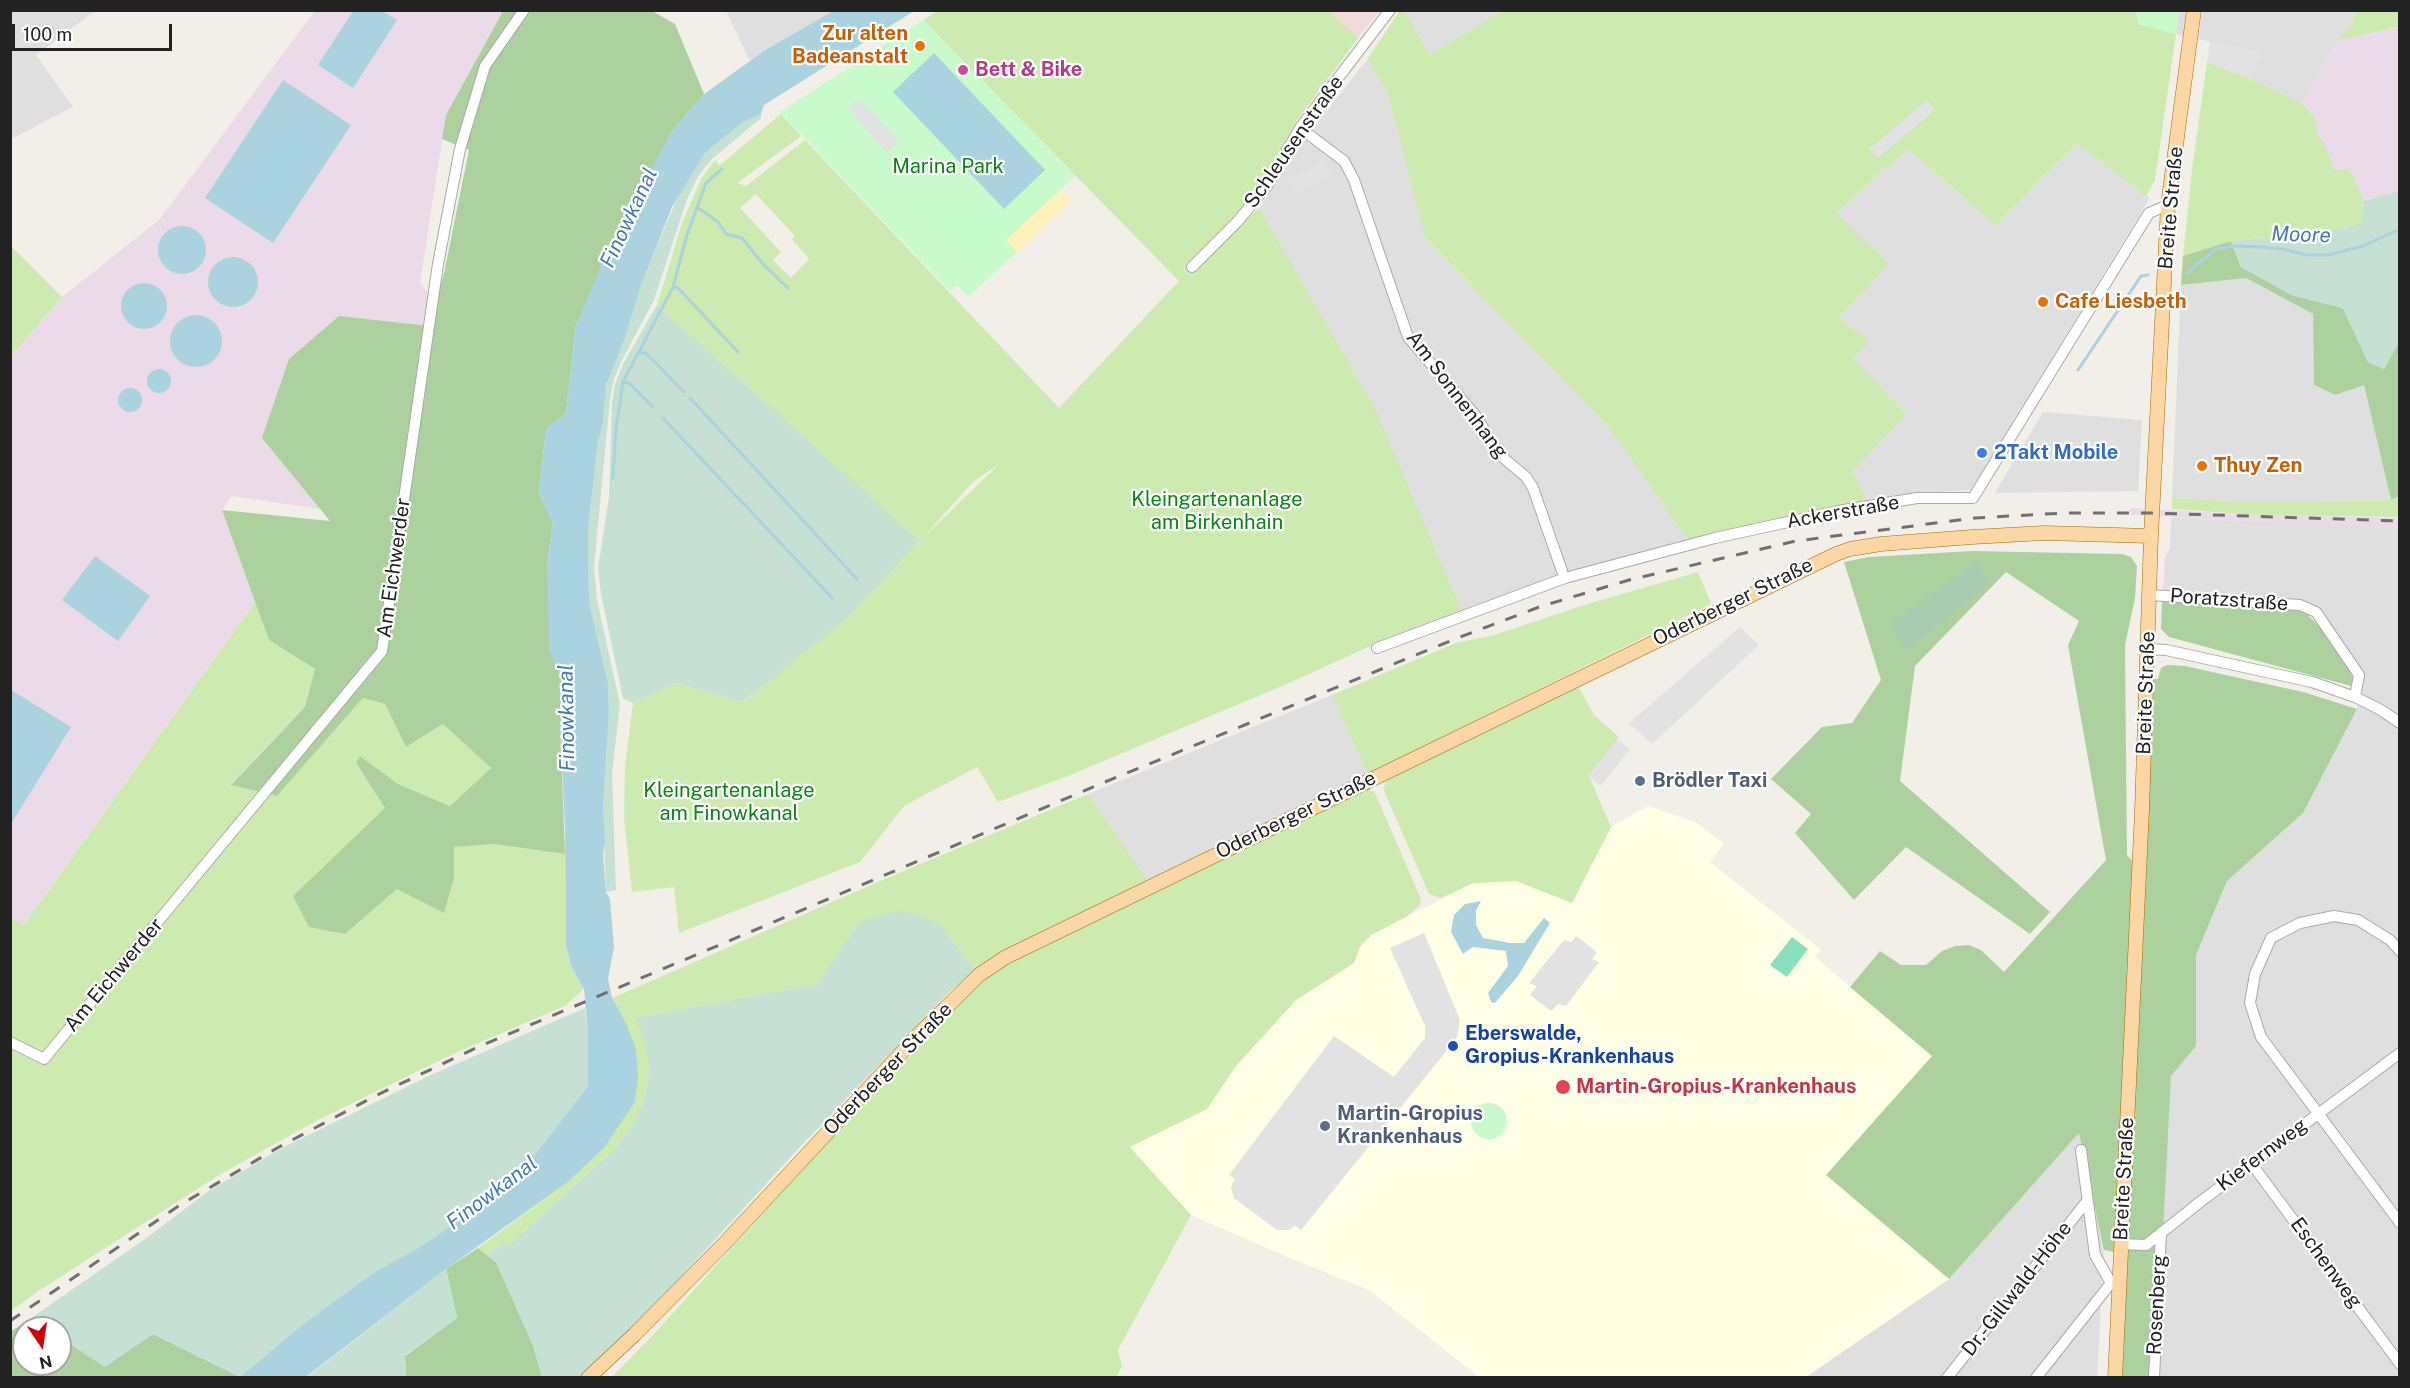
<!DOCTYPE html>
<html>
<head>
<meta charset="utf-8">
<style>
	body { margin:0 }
	#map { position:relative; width:2410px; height:1388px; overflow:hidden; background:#f2efe9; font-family:"Public Sans",sans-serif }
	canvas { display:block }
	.frame { position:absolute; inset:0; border:12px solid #222; pointer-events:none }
	.north { position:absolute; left:12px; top:1316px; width:60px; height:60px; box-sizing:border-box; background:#fff; border:2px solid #a7a7a7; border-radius:50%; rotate:167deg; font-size:16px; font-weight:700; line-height:24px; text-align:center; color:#222 }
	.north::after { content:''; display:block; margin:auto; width:21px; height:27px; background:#d40000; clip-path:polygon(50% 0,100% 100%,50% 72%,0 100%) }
	.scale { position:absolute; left:12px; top:24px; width:160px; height:27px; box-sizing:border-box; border:3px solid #222; border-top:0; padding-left:8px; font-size:18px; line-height:21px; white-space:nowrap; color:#222; -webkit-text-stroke:4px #fff; paint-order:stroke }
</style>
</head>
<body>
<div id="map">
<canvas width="2410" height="1388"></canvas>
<div class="frame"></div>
<div class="north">N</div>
<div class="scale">100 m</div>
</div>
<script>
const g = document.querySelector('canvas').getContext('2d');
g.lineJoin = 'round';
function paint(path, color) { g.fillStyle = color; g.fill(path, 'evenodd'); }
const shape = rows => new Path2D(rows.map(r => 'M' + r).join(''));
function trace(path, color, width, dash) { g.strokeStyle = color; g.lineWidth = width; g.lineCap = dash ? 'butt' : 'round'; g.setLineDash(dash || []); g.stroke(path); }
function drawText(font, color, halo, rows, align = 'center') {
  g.font = font + ' "Public Sans",sans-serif'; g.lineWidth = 4.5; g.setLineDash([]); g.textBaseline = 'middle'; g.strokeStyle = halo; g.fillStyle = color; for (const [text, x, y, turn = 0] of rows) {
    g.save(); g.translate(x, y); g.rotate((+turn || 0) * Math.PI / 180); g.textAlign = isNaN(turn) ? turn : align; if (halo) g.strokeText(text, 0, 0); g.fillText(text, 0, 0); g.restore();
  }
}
const residential = shape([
	[11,10,95,11,36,55,73,107,11,139],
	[726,11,833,11,750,61],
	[1404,11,1504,11,1430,55],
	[2136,11,2187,11,2184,36,2138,24],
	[2202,11,2357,11,2352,24,2337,41,2302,103,2251,79,2260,53,2198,39],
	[1367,60,1388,93,1425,238,1607,425,1689,541,1462,611,1374,406,1259,208,1310,132],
	[2078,144,2150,198,1971,490,1934,492,1868,501,1852,472,1853,359,1839,317,1835,213,1908,149,1996,226,2045,174],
	[2246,278,2313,314,2314,385,2335,395,2364,384,2391,500,2255,502,2172,498,2181,285],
	[2043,412,2142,420,2138,491,1995,493],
	[2171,518,2399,527,2399,1377,2156,1378,2171,1075,2196,1046,2196,955,2227,881,2303,813,2357,709,2362,693,2362,674,2319,609,2163,592,2165,558,2170,548],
	[1332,695,1368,774,1148,881,1088,794],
	[2080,1132,2104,1250,2097,1377,1805,1378,1949,1279]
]);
const commercial = shape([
	[1329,11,1380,11,1358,38]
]);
const industrial = shape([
	[315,11,503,11,446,115,420,283,429,293,424,326,354,514,232,496,222,510,256,601,23,926,11,917,11,356,62,297,159,220],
	[2399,27,2399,191,2364,201,2350,169,2334,170,2325,144,2318,135,2314,116,2302,103,2337,41],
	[2130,508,2258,515,2399,518,2400,527,2323,525,2130,515]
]);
const education = shape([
	[1648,806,1697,823,1724,844,1710,862,1821,950,1815,957,1932,1056,1827,1175,1949,1279,1805,1377,1479,1377,1369,1290,1292,1259,1191,1215,1129,1147,1207,1109,1236,1066,1296,1000,1354,963,1360,947,1371,935,1473,883,1516,881,1572,903,1611,827]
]);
const grass = shape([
	[939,10,1329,11,1358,38,1296,122,1264,184,1202,258,1259,208,1374,406,1462,611,1375,644,1289,683,1068,776,998,802,977,767,904,806,860,862,679,933,674,887,632,892,624,817,625,767,633,703,676,683,744,702,919,542,657,305,682,223,701,179,715,160,720,165,781,114,801,136,737,183,746,186,805,140,1059,408,1179,281,923,20],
	[756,194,795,236,792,239,809,259,791,278,773,260,781,252,740,208],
	[999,464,929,532,928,532,973,482],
	[1400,10,1404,11,1430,55,1504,10,2136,10,2139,24,2176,34,2155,180,2146,196,2078,144,2045,174,1996,226,1908,149,1836,213,1889,264,1839,317,1869,341,1853,359,1907,414,1852,471,1868,501,1689,541,1607,425,1425,238,1388,93,1367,60],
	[2357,11,2399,11,2399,23,2398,27,2337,41,2352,24],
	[2207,62,2251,79,2302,103,2314,116,2318,135,2325,144,2334,170,2350,169,2364,201,2361,223,2307,239,2288,236,2231,241,2183,256,2192,170],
	[11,246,62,297,11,356],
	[2399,496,2399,517,2258,515,2172,509,2172,498,2255,502,2391,500],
	[1698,572,1711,604,1368,774,1332,695,1456,643,1494,635,1584,605],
	[256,601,269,640,315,669,305,707,231,784,277,796,363,698,385,704,406,747,443,724,491,768,450,806,398,784,360,756,356,764,386,808,293,896,345,934,397,889,454,878,454,847,494,844,565,854,566,946,572,968,584,989,565,1006,453,1054,316,1121,219,1175,40,1290,11,1311,10,917,24,925],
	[1577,684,1594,715,1619,737,1589,776,1611,827,1572,903,1516,881,1473,883,1441,898,1429,894,1384,791,1385,782,1389,777],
	[1358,789,1370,789,1375,793,1421,899,1420,905,1406,917,1371,935,1360,947,1354,963,1296,1000,1236,1066,1207,1109,1130,1147,1191,1215,1118,1350,1122,1367,1116,1377,611,1378,655,1333,812,1159,983,980,1013,959],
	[1088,794,1148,881,976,972,943,927,859,922,819,984,637,1018,646,1047,649,1071,645,1096,633,1124,616,1148,508,1246,504,1243,488,1255,478,1248,568,1182,604,1148,625,1021,612,998,901,872]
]);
const forest = shape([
	[503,11,652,11,675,24,704,94,672,131,576,325,566,413,546,429,539,494,553,522,547,564,561,677,567,706,560,724,565,854,494,844,454,847,454,878,444,913,397,889,345,934,309,927,293,896,385,808,356,763,360,756,398,784,450,806,491,768,443,724,406,747,385,704,363,698,277,796,231,785,305,707,315,669,269,640,222,510,330,521,262,438,289,359,339,316,429,326,444,273,469,150,442,139,446,115],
	[2231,241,2241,267,2292,295,2343,308,2368,362,2384,369,2399,341,2399,496,2391,500,2364,385,2335,395,2314,385,2313,314,2246,278,2181,285,2183,256],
	[1972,551,2122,554,2131,557,2137,566,2135,598,2125,645,2127,855,2134,863,2114,1252,2104,1250,2079,1133,1949,1279,1826,1175,1932,1056,1850,987,1880,951,1901,965,1926,965,1942,951,1955,946,1969,945,1981,950,2004,972,2106,860,2068,645,2079,621,2006,572,1915,666,1900,781,2050,912,2030,934,1906,847,1854,900,1795,833,1811,814,1771,779,1822,727,1852,723,1881,680,1844,562,1869,557],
	[2162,601,2295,609,2307,614,2323,631,2349,668,2353,680,2351,686,2169,637,2161,629],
	[2167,665,2185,666,2303,692,2357,709,2303,813,2227,881,2196,955,2196,1046,2171,1076,2156,1377,2120,1378,2149,733,2153,679,2158,679,2161,668],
	[478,1248,496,1262,533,1345,542,1377,406,1377,405,1356,457,1318,446,1269],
	[34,1316,48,1328,24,1328,24,1364,60,1364,60,1338,105,1366,153,1334,240,1377,11,1377,10,1332]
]);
const wetland = shape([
	[761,114,761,118,713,158,699,175,687,199,654,300,622,360,614,379,610,399,594,567,597,600,620,704,612,773,616,890,606,892,603,806,609,713,608,683,589,604,588,529,598,442,603,423,606,385,640,285,680,192,705,153,743,122],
	[2399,191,2399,341,2384,369,2368,362,2343,308,2292,295,2241,267,2231,241,2288,236,2307,239,2361,223,2364,201],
	[657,305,919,541,847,618,743,702,676,683,633,703,623,698,601,594,598,568,609,497,612,403,615,384,623,364],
	[898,911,921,916,943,927,976,972,950,991,800,1147,631,1331,579,1377,542,1377,533,1345,496,1262,488,1255,504,1243,508,1246,551,1207,616,1148,633,1124,645,1096,649,1071,646,1047,636,1018,818,984,859,922],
	[585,1008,588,1033,588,1086,521,1173,499,1193,423,1245,370,1275,302,1325,240,1377,153,1334,105,1367,60,1338,60,1328,48,1328,34,1316,145,1239,210,1190,284,1147,433,1074],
	[446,1269,457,1318,405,1355,406,1377,306,1378]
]);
const sand = shape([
	[1046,174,1071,201,1017,252,992,225]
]);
const cemetery = shape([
	[1976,562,1990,583,1907,652,1888,624]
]);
const park = shape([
	[2136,11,2179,11,2176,34,2138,24],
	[923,20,1075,176,1006,240,1017,252,968,297,957,285,950,291,780,112],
	'1471 1121a18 18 0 1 1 36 0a18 18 0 1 1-36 0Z'
]);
const pitch = shape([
	[1792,937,1808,949,1787,977,1770,965]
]);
const parking = shape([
	[2210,41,2260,53,2251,79,2207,62],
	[860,99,899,142,887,153,848,108],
	[1927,100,1935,110,1878,158,1869,149],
	[1324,160,1331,175,1295,193,1288,179],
	[1740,627,1759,645,1652,744,1629,723],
	[1617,739,1630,749,1601,786,1588,776],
	[1424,933,1460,1020,1457,1038,1301,1230,1295,1226,1288,1230,1277,1230,1234,1198,1231,1187,1235,1179,1229,1175,1334,1036,1394,1077,1425,1038,1425,1026,1390,948],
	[1576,936,1597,952,1592,959,1599,962,1566,1006,1558,1004,1551,1011,1530,995,1537,986,1529,983,1564,940,1571,942]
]);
const water = shape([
	[353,11,382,11,397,20,353,88,318,65],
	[833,11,914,11,764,105,761,114,743,122,705,153,672,207,641,285,624,340,606,385,603,423,598,442,588,529,589,603,608,683,609,713,603,806,605,842,603,854,606,892,610,899,614,947,608,979,612,998,625,1021,636,1049,638,1076,635,1102,604,1148,568,1182,446,1269,306,1377,240,1377,302,1325,370,1275,423,1245,499,1193,521,1173,588,1086,588,1033,584,989,572,968,566,946,565,830,560,723,567,706,561,677,549,650,547,564,553,522,539,494,546,429,566,413,576,325,612,241,672,131,704,94,764,51],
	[934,53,1045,170,1004,209,893,92],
	[283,80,351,125,273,243,205,198],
	'158 250a24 24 0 1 1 48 0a24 24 0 1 1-48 0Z',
	'208 282a25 25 0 1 1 50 0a25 25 0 1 1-50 0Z',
	'121 306a23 23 0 1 1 46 0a23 23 0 1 1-46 0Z',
	'170 341a26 26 0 1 1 52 0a26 26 0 1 1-52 0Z',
	'147 381a12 12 0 1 1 24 0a12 12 0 1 1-24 0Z',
	'118 400a12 12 0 1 1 24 0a12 12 0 1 1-24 0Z',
	[95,556,150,596,118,641,62,600],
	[11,690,71,727,11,824],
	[1481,901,1476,911,1476,925,1483,938,1510,943,1524,943,1544,918,1550,923,1518,976,1495,1003,1491,1002,1488,993,1508,966,1506,951,1473,947,1463,954,1451,932,1454,915,1465,904]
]);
const stream = shape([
	[697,207,718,222,726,234,742,238,763,264,788,288],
	[2187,273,2216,249,2233,246,2260,247,2283,249,2307,255,2328,255,2363,246,2400,229],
	[673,287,678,288,738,352],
	[638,353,646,353,684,392],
	[2078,370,2141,276,2148,275],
	[623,382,629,383,653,407],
	[690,398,857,579],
	[663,418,833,599],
	[613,478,616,429,623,382,673,287,687,235,706,183,722,169]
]);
const minor = shape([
	[1300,128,1344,161,1354,180,1408,337,1475,415,1500,455,1526,477,1533,488,1562,571],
	[1192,267,1237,222,1267,186,1300,128,1390,10],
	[2150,595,2300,605,2316,612,2359,675,2355,697],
	[1377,648,1565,578,1715,538,1838,511,1917,498,1973,498,2149,213,2168,205],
	[2148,649,2166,650,2312,682,2355,697,2381,710,2400,723],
	[2400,951,2390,940,2358,920,2334,916,2300,923,2271,938,2255,974,2250,1003,2261,1037,2400,1223],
	[10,1042,44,1059,382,651,438,264,460,149,485,66,524,10],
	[2081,1150,2095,1255,2111,1283],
	[2251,1163,2400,1364],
	[2121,1244,2146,1245,2200,1202,2400,1053],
	[1947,1378,2087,1201],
	[2036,1378,2111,1283,2116,1283],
	[2154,1378,2161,1233]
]);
const major = shape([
	[588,1378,634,1335,723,1245,918,1035,979,975,1006,957,1836,554,1850,549,1881,544,1972,537,2044,533,2151,536],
	[2115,1378,2142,810,2151,536,2168,205,2194,10]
]);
const rail = shape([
	[10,1321,180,1205,279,1147,377,1095,478,1047,1105,782,1450,641,1539,607,1629,580,1796,541,1975,518,2065,513,2153,513,2400,521]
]);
const markers = [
	[920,46,6,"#e8710a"],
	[963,70,6,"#d1479c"],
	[2043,302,6,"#e8710a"],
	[1982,453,6,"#3f7fe0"],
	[2202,466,6,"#e8710a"],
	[1640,781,6,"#5c6f8a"],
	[1453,1046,6,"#1a4fb4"],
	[1563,1087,8,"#e0444e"],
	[1325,1126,6,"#5c6f8a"]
];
const foodNames = [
	["Zur alten",908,34,"right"],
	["Badeanstalt",908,57,"right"],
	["Cafe Liesbeth",2055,302],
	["Thuy Zen",2214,466]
];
const hotelNames = [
	["Bett & Bike",975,70]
];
const streetNames = [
	["Schleusenstraße",1294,142,-55],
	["Breite Straße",2171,208,-85],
	["Am Sonnenhang",1457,395,53],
	["Ackerstraße",1843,512,-10],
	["Am Eichwerder",394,568,-82],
	["Poratzstraße",2229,600,4],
	["Oderberger Straße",1733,602,-26],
	["Breite Straße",2146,693,-88],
	["Oderberger Straße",1296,815,-26],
	["Am Eichwerder",114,975,-50],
	["Oderberger Straße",888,1069,-46],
	["Kiefernweg",2262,1155,-37],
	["Breite Straße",2124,1179,-87],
	["Eschenweg",2326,1263,54],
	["Dr.-Gillwald-Höhe",2017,1289,-52],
	["Rosenberg",2157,1305,-87]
];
const parkNames = [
	["Marina Park",948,167],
	["Kleingartenanlage",1217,500],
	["am Birkenhain",1217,523],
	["Kleingartenanlage",729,791],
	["am Finowkanal",729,814]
];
const shopNames = [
	["2Takt Mobile",1994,453]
];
const serviceNames = [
	["Brödler Taxi",1652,781],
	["Martin-Gropius",1337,1114],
	["Krankenhaus",1337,1137]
];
const transitNames = [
	["Eberswalde,",1465,1034],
	["Gropius-Krankenhaus",1465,1057]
];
const healthNames = [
	["Martin-Gropius-Krankenhaus",1576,1087]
];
const waterNames = [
	["Finowkanal",629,218,-65],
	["Moore",2301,235,2],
	["Finowkanal",567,718,-91],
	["Finowkanal",492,1193,-37]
];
paint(residential, '#e0dfdf');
paint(commercial, '#f2dad9');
paint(industrial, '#ebdbe8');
paint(education, '#ffffe5');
paint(grass, '#cdebb0');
paint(forest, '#add19e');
paint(wetland, '#c6e0d4');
paint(sand, '#fff1ba');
paint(cemetery, '#aacbaf');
paint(park, '#c8facc');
paint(pitch, '#88e0be');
paint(parking, '#e2e2e2');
paint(water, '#aad3df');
trace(stream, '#aad3df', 3);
trace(minor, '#a9a9a9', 12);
trace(major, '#a06b00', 15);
trace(minor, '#fff', 10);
trace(major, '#fcd6a4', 14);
trace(rail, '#707070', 3, [12, 12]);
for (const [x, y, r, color] of markers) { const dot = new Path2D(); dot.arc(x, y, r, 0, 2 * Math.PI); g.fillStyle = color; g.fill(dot); trace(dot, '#fff', 2); }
drawText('bold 20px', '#c56008', '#fff', foodNames, 'left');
drawText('bold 20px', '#b23c85', '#fff', hotelNames, 'left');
drawText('20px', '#222', '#fff', streetNames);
drawText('20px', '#0c8416', '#fff', parkNames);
drawText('bold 20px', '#366cbe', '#fff', shopNames, 'left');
drawText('bold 20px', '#4e5e75', '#fff', serviceNames, 'left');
drawText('bold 20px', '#164399', '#fff', transitNames, 'left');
drawText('bold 20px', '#be3a42', '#fff', healthNames, 'left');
drawText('italic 21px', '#4a7aab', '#fff', waterNames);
</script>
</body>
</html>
